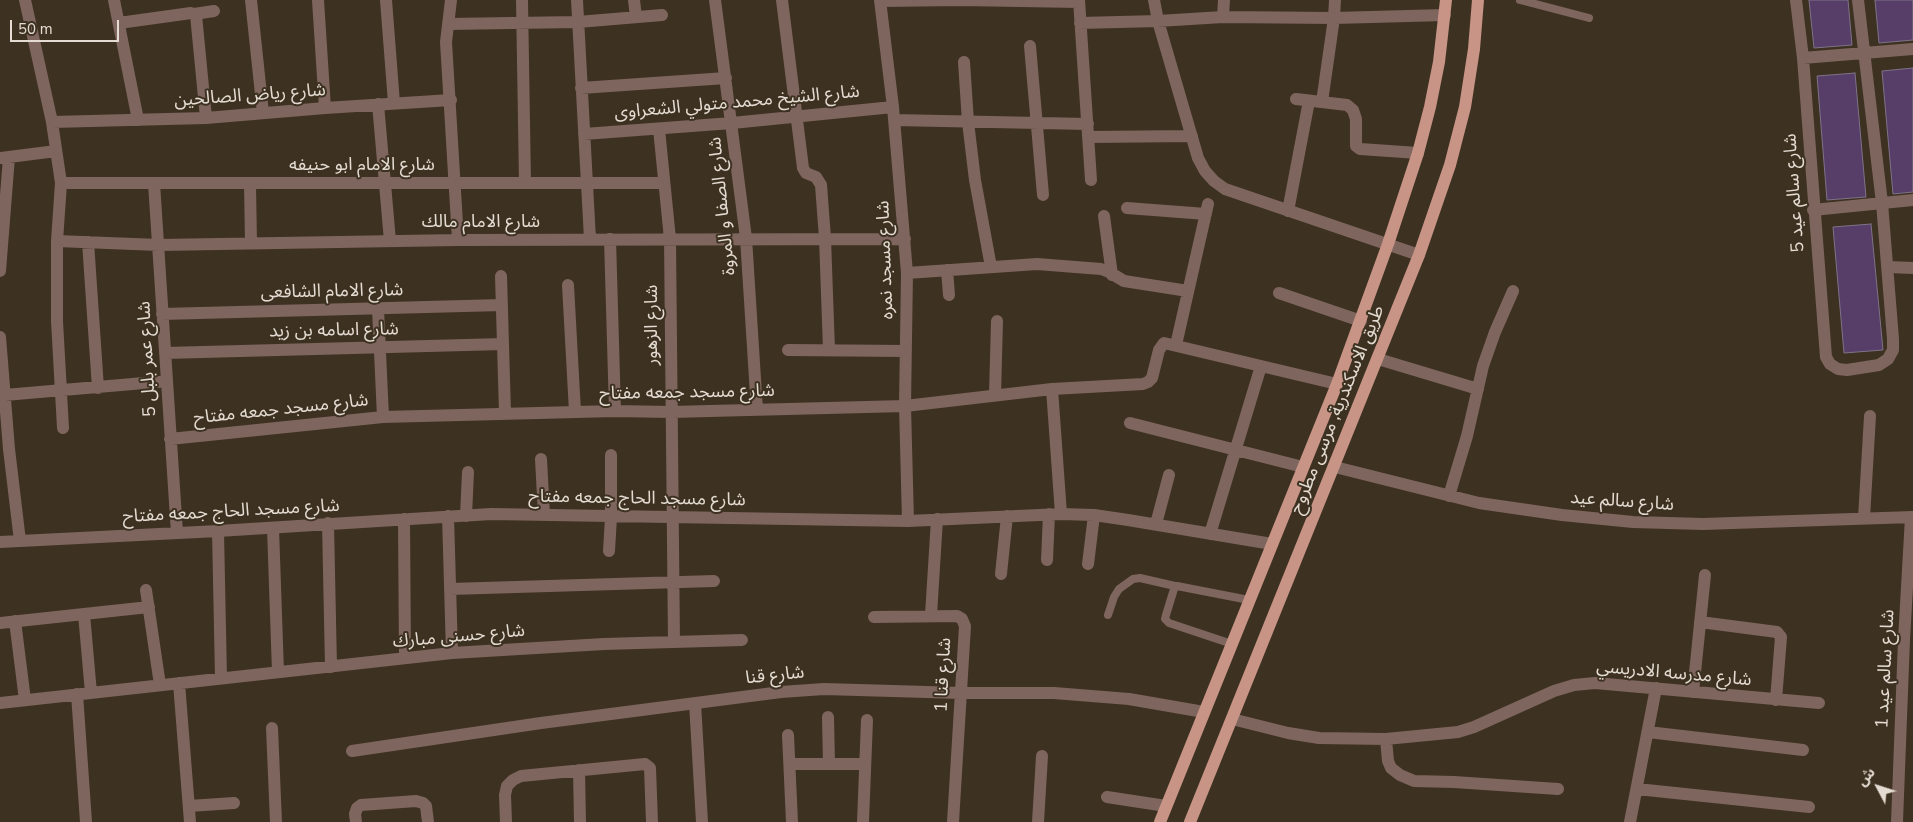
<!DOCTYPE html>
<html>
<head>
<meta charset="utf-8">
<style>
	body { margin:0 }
	#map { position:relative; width:1913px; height:822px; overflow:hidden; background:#3d3121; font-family:"Nunito Sans","Noto Sans Arabic",sans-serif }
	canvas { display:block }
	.north { position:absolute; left:1853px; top:762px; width:50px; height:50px; -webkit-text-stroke:4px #3d3121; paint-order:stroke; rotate:310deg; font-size:14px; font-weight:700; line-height:20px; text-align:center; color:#e4dcd2 }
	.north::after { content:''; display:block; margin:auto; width:18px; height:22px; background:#e4dcd2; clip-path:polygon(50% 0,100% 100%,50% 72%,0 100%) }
	.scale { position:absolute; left:10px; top:20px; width:109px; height:22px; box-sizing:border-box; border:2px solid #e4dcd2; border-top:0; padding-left:6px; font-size:15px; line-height:18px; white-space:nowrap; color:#e4dcd2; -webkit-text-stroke:4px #3d3121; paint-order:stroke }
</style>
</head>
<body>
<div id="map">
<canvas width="1913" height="822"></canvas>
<div class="north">ش</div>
<div class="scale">50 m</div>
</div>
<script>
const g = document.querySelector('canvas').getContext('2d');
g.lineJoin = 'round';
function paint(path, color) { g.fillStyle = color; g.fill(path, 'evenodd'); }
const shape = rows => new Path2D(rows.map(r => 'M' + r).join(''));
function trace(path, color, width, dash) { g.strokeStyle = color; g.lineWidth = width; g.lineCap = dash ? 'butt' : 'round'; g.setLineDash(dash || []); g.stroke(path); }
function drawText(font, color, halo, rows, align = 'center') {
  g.font = font + ' "Nunito Sans","Noto Sans Arabic",sans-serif'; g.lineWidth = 4; g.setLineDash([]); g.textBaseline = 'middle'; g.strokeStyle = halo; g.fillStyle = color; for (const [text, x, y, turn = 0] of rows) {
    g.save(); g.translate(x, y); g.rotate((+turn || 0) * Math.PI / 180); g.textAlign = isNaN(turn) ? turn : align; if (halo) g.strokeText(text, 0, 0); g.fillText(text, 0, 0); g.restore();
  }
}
const building = shape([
	[1809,0,1848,0,1852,45,1814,48,1809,0],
	[1875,0,1913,0,1913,40,1879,43,1875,0],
	[1913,68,1913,192,1893,194,1882,71,1913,68],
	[1855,73,1866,197,1827,200,1817,76,1855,73],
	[1871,224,1883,350,1844,353,1833,227,1871,224]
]);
const lane = shape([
	[1520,0,1589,18],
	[1108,615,1114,597,1119,589,1133,579,1140,578,1175,586],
	[1232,644,1169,623,1165,619,1166,615,1174,589,1177,586,1249,600]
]);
const street = shape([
	[25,0,52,122,61,183,57,241,57,321,63,428],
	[114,0,138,120],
	[251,0,263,113],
	[318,0,325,108],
	[386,0,394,103],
	[451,0,446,42,458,240],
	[522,0,525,183],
	[577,0,590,239],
	[634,0,636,17],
	[715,0,746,238,757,410],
	[782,0,803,168,806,173,816,177,821,185,825,238,829,350],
	[880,0,893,107,907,273,905,406,908,521],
	[1079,0,1091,180],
	[1154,0,1158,21,1198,158,1205,171,1214,181,1225,189,1419,255],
	[1796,0,1803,58,1826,357,1830,364,1838,369,1847,370,1879,365,1888,359,1893,350,1893,339,1882,203,1858,0],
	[880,1,962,0,1079,2],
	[194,14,214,11],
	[1223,17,1224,0],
	[119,23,191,13,196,15,206,118],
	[1080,23,1158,21,1223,17,1334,18,1445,15],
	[448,24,578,22,662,15],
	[1030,46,1043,195],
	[1803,58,1913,49],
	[964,62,968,122,975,180,991,267],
	[581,88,726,78],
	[1296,99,1347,105,1353,110,1356,119,1356,146,1360,149,1418,153],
	[1322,102,1334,18,1335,0],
	[378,104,390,241],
	[894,120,1088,124],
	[52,122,206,118,325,108,451,100],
	[659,129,670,239,674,642],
	[584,134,732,123,893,107],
	[1088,137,1192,136],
	[1,158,56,151],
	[61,183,664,183],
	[154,183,177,533],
	[250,184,251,243],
	[1127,208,1206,214],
	[1813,210,1913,200],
	[1288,211,1309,101],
	[1104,216,1112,275],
	[610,239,615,411],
	[57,241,159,245,458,240,905,239],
	[88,242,98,388],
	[1888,267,1913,268],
	[947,270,949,295],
	[0,271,9,157],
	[907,273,1037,264,1101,269,1109,272,1124,281,1188,291],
	[501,276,505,413],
	[568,285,575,412],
	[1279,293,1361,321],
	[378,309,383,417],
	[162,314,502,305],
	[0,337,9,449,20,541],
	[1176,345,1208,204],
	[788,350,906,351],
	[165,353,503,344],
	[1378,359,1478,389],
	[1052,389,1061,514],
	[5,395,167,381],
	[995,395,997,321],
	[1130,423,1303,467],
	[170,439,383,417,615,411,671,412,905,406,1052,389,1143,384,1148,382,1152,378,1159,350,1164,343,1337,384],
	[541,459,544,515],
	[1335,467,1479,503,1562,515,1633,522,1703,524,1913,517],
	[1449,496,1467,436,1483,366,1495,332,1513,291],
	[448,516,452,653],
	[466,516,468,472],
	[1864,518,1870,416],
	[404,519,405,658],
	[328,523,331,667],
	[1156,524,1169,475],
	[273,528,278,672],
	[218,531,221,678],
	[1210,534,1261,366],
	[0,542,218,531,491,514,908,521,1061,514,1094,515,1128,520,1272,544],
	[609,551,611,517,611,455],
	[1047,560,1049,514],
	[1088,564,1094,515],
	[1001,574,1007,516],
	[450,589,714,581],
	[146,590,160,685],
	[84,614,91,693],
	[931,615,937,519],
	[874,617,957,616,962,619,965,626,953,822],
	[15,621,25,700],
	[1700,622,1777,632,1781,637,1776,700],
	[0,623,149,607],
	[179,683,190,822],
	[1693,692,1705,575],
	[77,694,86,822],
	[0,703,452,653,604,644,742,640],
	[695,703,702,822],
	[828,717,829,764],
	[1232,719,1288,733,1319,738,1386,739,1458,732,1474,727,1554,691,1574,685,1595,683,1819,703],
	[272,728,276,822],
	[1648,732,1803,750],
	[788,735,792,822],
	[1386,739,1388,761,1391,768,1400,775,1414,781,1454,782,1558,789],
	[352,751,541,723,781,692,824,689,961,693,1054,693,1129,699,1204,712],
	[790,764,865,764],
	[579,770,580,822],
	[1637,789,1809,807],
	[1107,797,1166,806],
	[189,806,234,803],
	[356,822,355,814,357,808,361,805,416,801,423,803,426,806,428,822],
	[506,822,505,795,507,786,513,780,521,776,645,764,650,768,652,822],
	[863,822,867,720],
	[1038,822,1042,756],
	[1630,822,1656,688],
	[1897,822,1904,640,1911,517]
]);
const primary = shape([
	[1160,822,1337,384,1388,244,1418,153,1430,107,1439,62,1446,0],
	[1190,822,1419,255,1450,165,1465,107,1474,49,1478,0]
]);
const streetNames = [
	["شارع رياض الصالحين",250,96,-4],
	["شارع الشيخ محمد متولي الشعراوى",737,103,-5],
	["شارع الامام ابو حنيفه",362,166],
	["شارع سالم عيد 5",1795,193,-94],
	["شارع الصفا و المروة",723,206,-96],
	["شارع الامام مالك",481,223],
	["شارع مسجد نمره",886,260,-92],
	["شارع الامام الشافعى",332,292,-1],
	["شارع الزهور",653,325,-90],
	["شارع اسامه بن زيد",334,331,-1],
	["شارع عمر بلبل 5",148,359,-93],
	["شارع مسجد جمعه مفتاح",687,393,-1],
	["شارع مسجد جمعه مفتاح",281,410,-6],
	["طريق الاسكندرية, مرسى مطروح",1338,410,-68],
	["شارع مسجد الحاج جمعه مفتاح",637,499,1],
	["شارع سالم عيد",1622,502,4],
	["شارع مسجد الحاج جمعه مفتاح",231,512,-3],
	["شارع حسنى مبارك",459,637,-5],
	["شارع سالم عيد 1",1886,669,-87],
	["شارع مدرسه الادريسي",1674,674,5],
	["شارع قنا 1",944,675,-87],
	["شارع قنا",775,676,-6]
];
paint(building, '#573e69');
trace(building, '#7e7387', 1);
trace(lane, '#7e655e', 8);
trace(street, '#7e655e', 12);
trace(primary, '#c79486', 12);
drawText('18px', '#e4dcd2', '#3d3121', streetNames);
</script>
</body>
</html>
